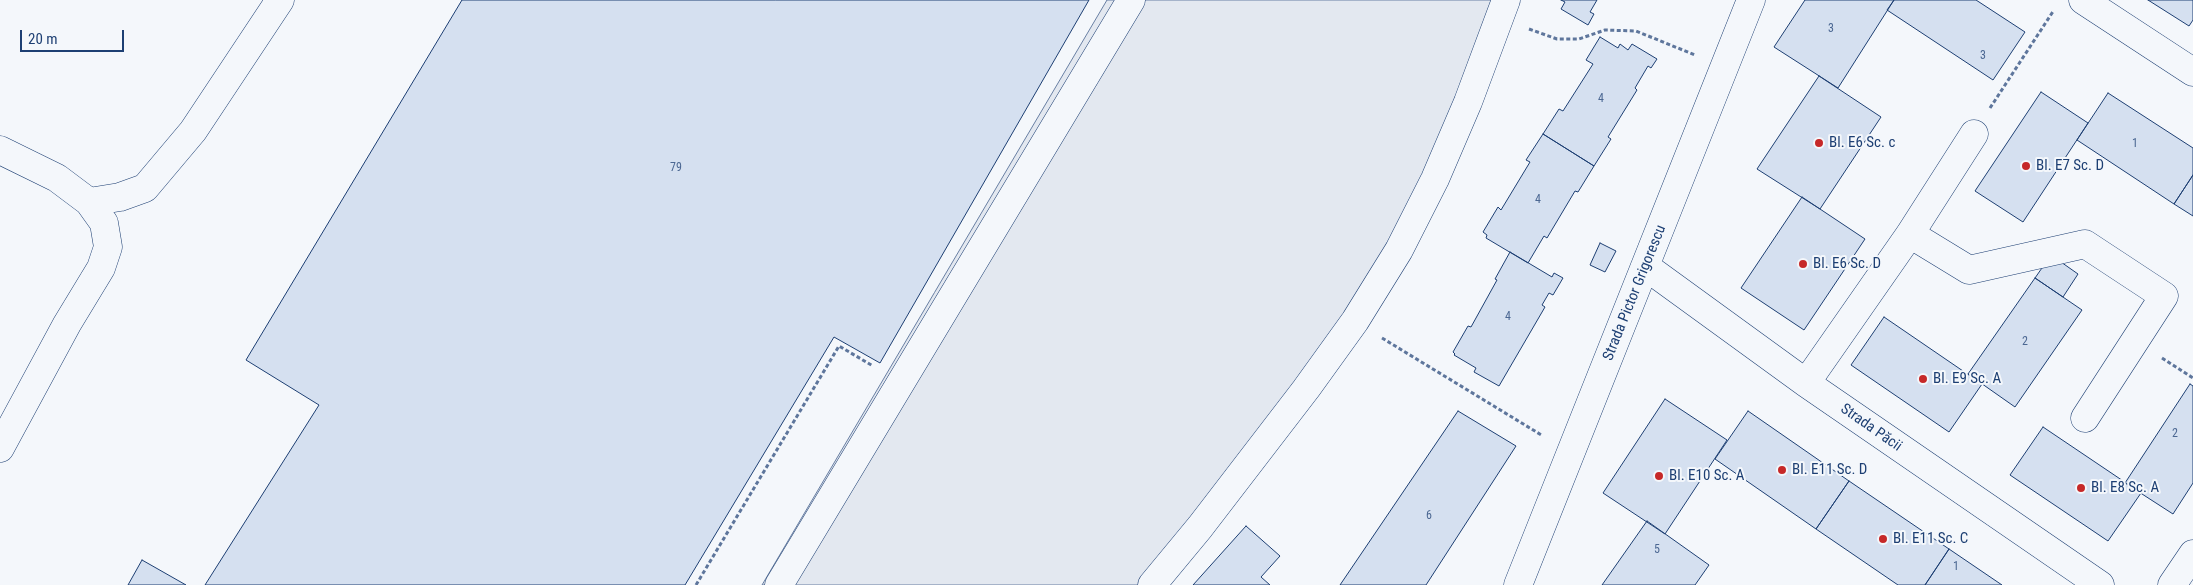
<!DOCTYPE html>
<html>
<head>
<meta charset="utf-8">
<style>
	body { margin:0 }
	#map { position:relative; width:2193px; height:585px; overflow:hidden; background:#f4f7fb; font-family:"Roboto Condensed",sans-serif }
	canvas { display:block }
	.scale { position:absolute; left:20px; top:30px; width:104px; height:22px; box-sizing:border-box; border:2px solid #1d3f73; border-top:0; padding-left:6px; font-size:15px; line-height:18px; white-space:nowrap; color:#1d3f73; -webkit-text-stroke:4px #f4f7fb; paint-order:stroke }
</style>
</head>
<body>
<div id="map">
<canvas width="2193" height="585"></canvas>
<div class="scale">20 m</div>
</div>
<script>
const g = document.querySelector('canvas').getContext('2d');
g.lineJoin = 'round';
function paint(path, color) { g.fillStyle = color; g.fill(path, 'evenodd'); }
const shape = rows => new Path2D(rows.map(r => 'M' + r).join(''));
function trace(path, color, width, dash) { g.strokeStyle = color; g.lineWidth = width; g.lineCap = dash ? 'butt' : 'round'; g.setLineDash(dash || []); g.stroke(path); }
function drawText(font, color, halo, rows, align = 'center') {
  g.font = font + ' "Roboto Condensed",sans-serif'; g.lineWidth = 4; g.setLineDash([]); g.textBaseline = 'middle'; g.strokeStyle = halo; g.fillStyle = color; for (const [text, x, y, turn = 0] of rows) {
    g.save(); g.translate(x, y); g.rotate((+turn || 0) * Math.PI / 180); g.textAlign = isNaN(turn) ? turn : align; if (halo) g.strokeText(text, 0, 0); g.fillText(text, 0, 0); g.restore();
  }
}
const parking = shape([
	[1107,0,1502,0,1389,259,1146,585,762,585,1107,0]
]);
const building = shape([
	[462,0,1089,0,880,363,834,337,685,585,205,585,319,405,246,360,462,0],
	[1561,0,1597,0,1590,12,1594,14,1588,25,1561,9,1565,2,1561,0],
	[1805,0,1894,0,1838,88,1774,47,1805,0],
	[1894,0,1976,0,2025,32,1993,80,1887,10,1894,0],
	[2148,0,2193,0,2193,20,2189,26,2148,0],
	[1600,37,1618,48,1620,44,1628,50,1632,44,1657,59,1651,68,1648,66,1635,88,1637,90,1608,137,1611,139,1594,166,1543,134,1559,109,1563,111,1593,64,1586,60,1600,37],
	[1819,76,1881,117,1820,209,1757,169,1819,76],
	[2041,92,2088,123,2023,222,1975,191,2041,92],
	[2108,93,2193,148,2193,175,2174,204,2077,140,2108,93],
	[1543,134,1594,166,1578,192,1575,191,1547,238,1544,236,1528,263,1486,238,1487,235,1483,232,1498,207,1501,210,1530,162,1526,160,1543,134],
	[2193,175,2193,216,2174,204,2193,175],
	[1802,197,1865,239,1804,330,1741,288,1802,197],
	[1600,243,1616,251,1605,272,1590,265,1600,243],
	[1510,252,1552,277,1554,273,1563,278,1553,295,1549,293,1542,305,1545,307,1499,386,1474,372,1476,368,1454,355,1455,354,1453,352,1468,326,1471,327,1497,280,1495,279,1510,252],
	[2051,255,2078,274,2063,297,2035,278,2051,255],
	[2035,278,2082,310,2015,407,1968,374,2035,278],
	[1884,317,1982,384,1949,432,1851,365,1884,317],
	[2190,384,2193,386,2193,483,2173,514,2125,483,2190,384],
	[1665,399,1727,440,1665,534,1603,493,1665,399],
	[1458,411,1516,446,1426,585,1340,585,1458,411],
	[1748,411,1849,481,1816,529,1715,459,1748,411],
	[2043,427,2141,493,2108,541,2010,475,2043,427],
	[1849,481,1949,549,1925,585,1898,585,1816,529,1849,481],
	[1647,521,1709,565,1695,585,1602,585,1647,521],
	[1246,526,1280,556,1261,577,1270,585,1193,585,1246,526],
	[1949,549,2002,585,1925,585,1949,549],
	[142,560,186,585,128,585,142,560]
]);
const path = shape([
	[1529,29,1557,39,1579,39,1605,30,1636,31,1695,55],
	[1990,108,2054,10],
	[1382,338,1543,436],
	[2162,358,2193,378],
	[696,585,839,346,873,366]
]);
const minor = shape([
	[2083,0,2193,72],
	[0,150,57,178,89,202,104,223,108,247,101,268,67,324,0,448],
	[89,202,120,197,145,188,193,131,280,0],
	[1910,234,1969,270,2085,244,2164,296,2085,418],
	[1645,266,1806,383,2100,585],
	[1806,383,1910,234,1974,134],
	[779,585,1131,0],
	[1152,585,1200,527,1306,389,1355,321,1399,250,1435,179,1468,102,1506,0],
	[1518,585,1751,0],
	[2172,585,2193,554]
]);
const markers = [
	[1819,143,5,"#c62828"],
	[2026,166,5,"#c62828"],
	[1803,264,5,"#c62828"],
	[1923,379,5,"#c62828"],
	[1782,470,5,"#c62828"],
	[1659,476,5,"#c62828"],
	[2081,488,5,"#c62828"],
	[1883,539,5,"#c62828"]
];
const numberNames = [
	["3",1831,29],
	["3",1983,56],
	["4",1601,99],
	["1",2135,144],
	["79",676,168],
	["4",1538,200],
	["4",1508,317],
	["2",2025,342],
	["2",2175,434],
	["6",1429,516],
	["5",1657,550],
	["1",1956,567]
];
const poiNames = [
	["Bl. E6 Sc. c",1829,143],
	["Bl. E7 Sc. D",2036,166],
	["Bl. E6 Sc. D",1813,264],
	["Bl. E9 Sc. A",1933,379],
	["Bl. E11 Sc. D",1792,470],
	["Bl. E10 Sc. A",1669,476],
	["Bl. E8 Sc. A",2091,488],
	["Bl. E11 Sc. C",1893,539]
];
const streetNames = [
	["Strada Pictor Grigorescu",1635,293,-68],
	["Strada Păcii",1871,428,35]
];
paint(parking, '#e3e8f0');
trace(parking, '#687fa3', 1);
paint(building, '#d5e0f0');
trace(building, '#1d3f73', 1);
trace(minor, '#1d3f73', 29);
trace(path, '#5e769c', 3, [4, 2.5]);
trace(minor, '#f4f7fb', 28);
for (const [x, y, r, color] of markers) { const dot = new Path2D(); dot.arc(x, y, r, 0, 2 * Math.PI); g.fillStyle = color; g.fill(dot); trace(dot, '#f4f7fb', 2); }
drawText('12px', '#4b6792', null, numberNames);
drawText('15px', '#1d3f73', '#f4f7fb', poiNames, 'left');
drawText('15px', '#1d3f73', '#f4f7fb', streetNames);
</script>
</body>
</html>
